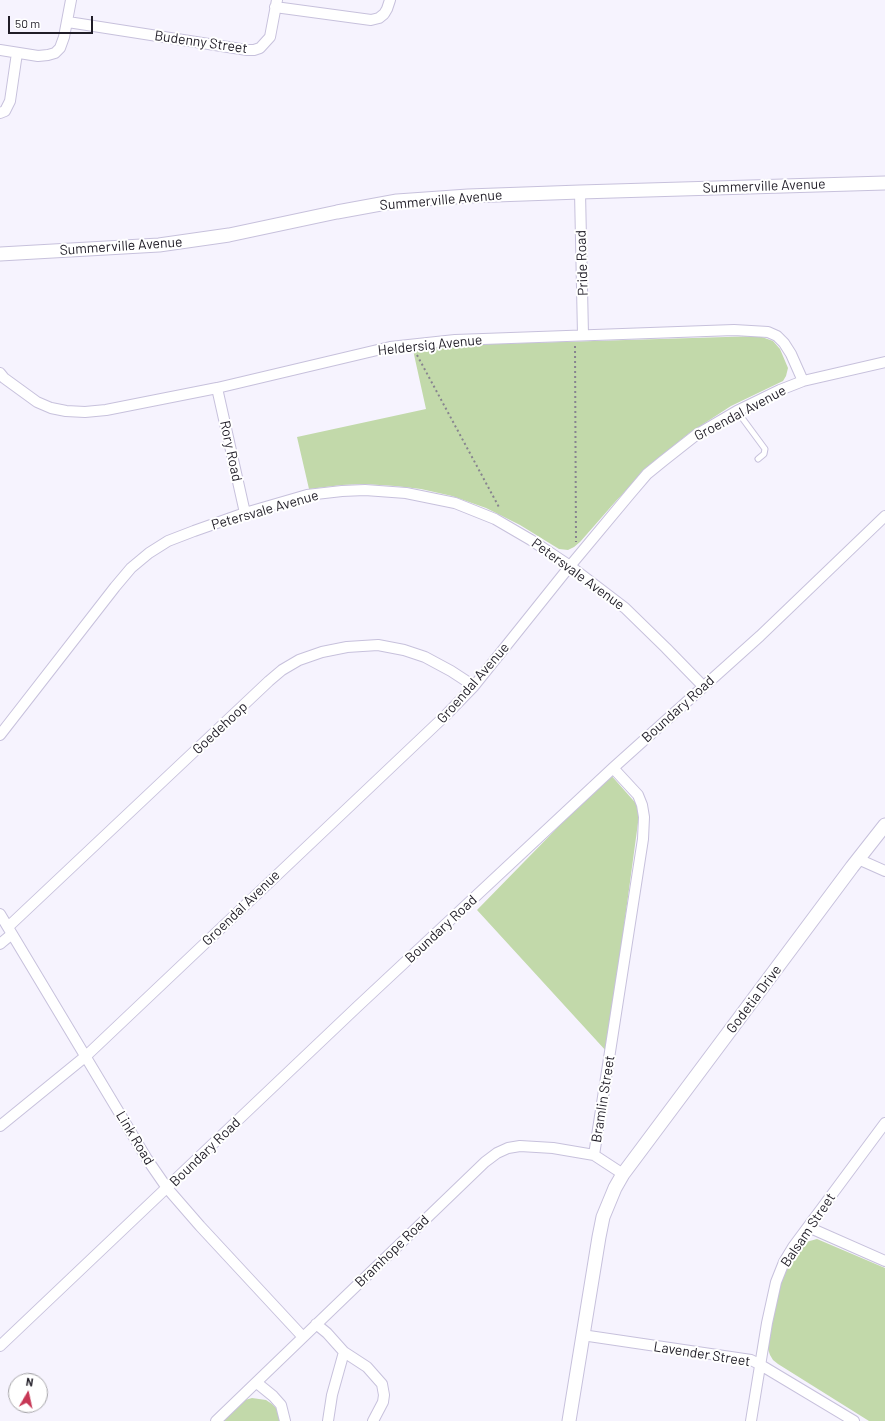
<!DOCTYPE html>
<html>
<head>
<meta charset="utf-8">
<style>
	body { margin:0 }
	#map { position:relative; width:885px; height:1421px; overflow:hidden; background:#f6f3fe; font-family:Barlow,sans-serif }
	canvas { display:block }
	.north { position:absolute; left:8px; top:1373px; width:40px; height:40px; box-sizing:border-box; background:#fff; border:1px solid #a6a5a9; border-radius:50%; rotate:9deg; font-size:11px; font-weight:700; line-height:16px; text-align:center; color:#201d27 }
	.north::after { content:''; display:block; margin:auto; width:14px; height:18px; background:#c73755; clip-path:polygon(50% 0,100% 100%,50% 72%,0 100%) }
	.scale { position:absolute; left:8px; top:16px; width:85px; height:18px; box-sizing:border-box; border:2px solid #201d27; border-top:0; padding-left:5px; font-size:12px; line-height:14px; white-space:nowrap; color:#201d27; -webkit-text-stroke:3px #fff; paint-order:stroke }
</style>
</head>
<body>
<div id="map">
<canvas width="885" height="1421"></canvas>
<div class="north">N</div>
<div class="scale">50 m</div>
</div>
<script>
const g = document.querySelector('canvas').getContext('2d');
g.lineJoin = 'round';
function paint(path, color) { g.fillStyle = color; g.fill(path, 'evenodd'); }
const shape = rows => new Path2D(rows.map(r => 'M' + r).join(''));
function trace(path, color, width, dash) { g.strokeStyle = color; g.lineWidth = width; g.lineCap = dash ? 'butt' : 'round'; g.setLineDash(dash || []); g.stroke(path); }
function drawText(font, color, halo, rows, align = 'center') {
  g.font = font + ' Barlow,sans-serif'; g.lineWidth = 4; g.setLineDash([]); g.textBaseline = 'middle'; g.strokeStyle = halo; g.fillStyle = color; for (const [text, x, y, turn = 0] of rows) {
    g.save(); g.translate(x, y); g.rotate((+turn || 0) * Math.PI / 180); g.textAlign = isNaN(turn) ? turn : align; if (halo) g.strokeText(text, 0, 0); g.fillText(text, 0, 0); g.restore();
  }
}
const green = shape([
	[759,336,773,341,780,349,788,368,786,376,783,381,731,406,688,434,652,463,616,501,580,542,574,547,568,550,559,549,520,525,486,508,452,496,421,489,395,486,364,484,342,485,309,489,297,437,426,409,413,350,460,345],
	[610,774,640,808,607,1052,477,910],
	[817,1239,885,1268,885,1421,869,1421,778,1364,773,1360,770,1355,768,1349,778,1291,788,1265,800,1249,806,1242],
	[252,1398,266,1400,272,1404,277,1409,281,1421,223,1421,245,1400]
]);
const path = shape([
	[575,346,576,542],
	[417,355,500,509]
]);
const service = shape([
	[737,411,765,449,764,454,758,459]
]);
const minor = shape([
	[275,7,371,20,379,18,384,14,387,9,390,0],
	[68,22,247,50,254,50,260,48,270,37,277,0],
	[0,50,38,56,48,55,55,53,60,48,64,37,71,0],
	[0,113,5,111,10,101,17,53],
	[580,192,583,335],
	[0,373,4,378,37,402,51,408,66,411,85,412,106,410,217,388,390,347,455,340,734,330,768,332,777,336,784,343,791,354,803,381],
	[217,388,245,513],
	[0,735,115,587,131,568,149,553,168,541,194,531,245,513,307,495,342,491,365,490,406,493,455,503,495,519,531,540,570,566,625,608,666,648,703,686],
	[613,768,638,795,642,805,644,817,643,839,594,1155,623,1174],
	[858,859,885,871],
	[0,914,147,1159,167,1188,200,1226,303,1337],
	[8,927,269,681,282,670,299,660,322,652,347,647,378,645,404,650,425,657,451,671,474,686],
	[0,944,12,934],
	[0,1126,86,1056,446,715,474,686,570,566,630,494,647,474,663,461,696,435,737,411,780,390,803,381,885,362],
	[808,1227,885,1261],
	[316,1324,327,1333,344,1352,367,1367,382,1384,384,1395,383,1402,373,1421],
	[582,1335,751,1360,759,1364,854,1421],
	[0,1346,357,1007,613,768,760,636,885,516],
	[257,1383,273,1396,281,1405,285,1421],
	[216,1421,485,1162,497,1153,508,1148,520,1146,553,1148,594,1155],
	[328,1421,332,1395,344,1352],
	[751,1421,767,1323,776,1282,784,1262,793,1247,885,1123]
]);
const tertiary = shape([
	[0,254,159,245,229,235,337,212,397,201,468,196,580,192,885,183],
	[569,1421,599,1237,603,1217,615,1188,623,1174,852,867,885,825]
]);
const streetNames = [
	["Budenny Street",201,42,8],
	["Summerville Avenue",764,186,-2],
	["Summerville Avenue",441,200,-5],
	["Summerville Avenue",121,246,-4],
	["Pride Road",582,263,-92],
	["Heldersig Avenue",430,345,-6],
	["Groendal Avenue",740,413,-28],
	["Rory Road",231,451,78],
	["Petersvale Avenue",265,510,-16],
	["Petersvale Avenue",578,574,36],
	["Groendal Avenue",473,683,-49],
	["Boundary Road",678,709,-42],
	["Goedehoop",220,728,-43],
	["Groendal Avenue",241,908,-44],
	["Boundary Road",441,929,-43],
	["Godetia Drive",754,999,-53],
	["Bramlin Street",603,1099,-81],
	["Link Road",135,1138,59],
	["Boundary Road",205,1152,-44],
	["Balsam Street",808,1230,-56],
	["Bramhope Road",392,1251,-44],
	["Lavender Street",702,1354,9]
];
paint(green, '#c2d9aa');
trace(service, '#c7c1dc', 7);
trace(minor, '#c7c1dc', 12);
trace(tertiary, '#c7c1dc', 15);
trace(path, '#87848f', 2, [2, 3]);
trace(service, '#fff', 5);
trace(minor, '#fff', 10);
trace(tertiary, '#fff', 13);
drawText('14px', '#201d27', '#fff', streetNames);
</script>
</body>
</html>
